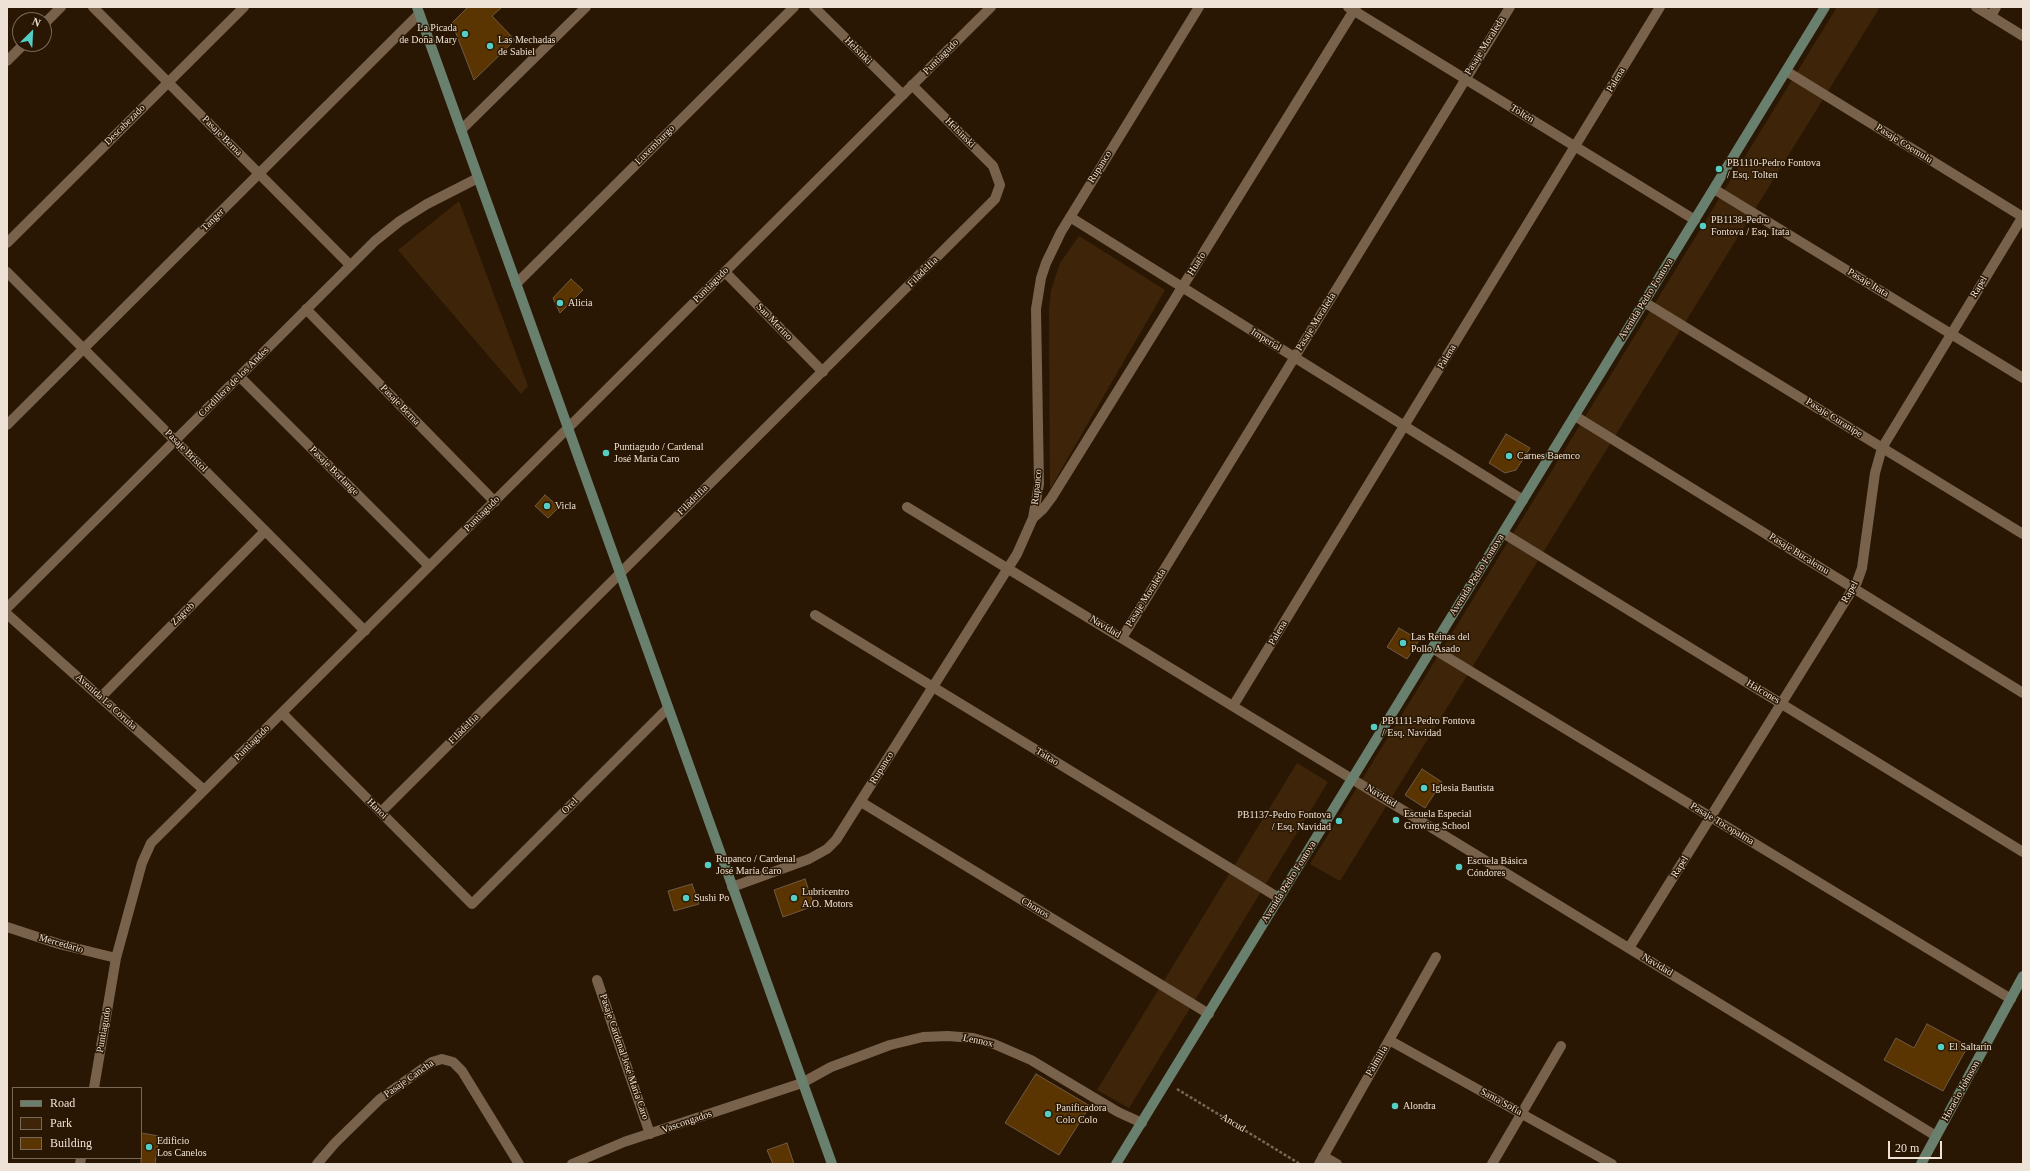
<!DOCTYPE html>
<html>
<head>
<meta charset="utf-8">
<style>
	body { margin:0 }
	#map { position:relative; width:2030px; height:1171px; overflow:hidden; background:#291703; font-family:"Times New Roman",serif }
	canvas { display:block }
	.frame { position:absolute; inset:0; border:8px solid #eee1d5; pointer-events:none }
	.legend { position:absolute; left:12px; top:1087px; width:130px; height:72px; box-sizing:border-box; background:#291703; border:1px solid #786857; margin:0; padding:5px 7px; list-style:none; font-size:12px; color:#eee1d5 }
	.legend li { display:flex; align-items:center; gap:8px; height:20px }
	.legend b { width:20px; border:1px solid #786857 }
	.north { position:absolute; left:12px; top:12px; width:40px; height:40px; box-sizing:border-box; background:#291703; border:1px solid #786857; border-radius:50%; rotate:24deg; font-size:11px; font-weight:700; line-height:16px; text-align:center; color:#eee1d5 }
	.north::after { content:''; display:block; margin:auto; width:14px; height:18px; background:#55cec5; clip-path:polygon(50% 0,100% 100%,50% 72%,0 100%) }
	.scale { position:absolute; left:1888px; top:1141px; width:54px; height:18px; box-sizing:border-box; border:2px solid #eee1d5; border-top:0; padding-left:5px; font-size:12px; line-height:14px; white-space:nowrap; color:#eee1d5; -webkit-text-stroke:3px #291703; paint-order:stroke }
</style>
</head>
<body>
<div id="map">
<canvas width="2030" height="1171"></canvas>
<div class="frame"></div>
<ul class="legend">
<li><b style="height:5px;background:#69806e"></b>Road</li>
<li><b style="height:11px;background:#3e2509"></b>Park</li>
<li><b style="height:11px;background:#5b3501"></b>Building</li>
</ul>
<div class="north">N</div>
<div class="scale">20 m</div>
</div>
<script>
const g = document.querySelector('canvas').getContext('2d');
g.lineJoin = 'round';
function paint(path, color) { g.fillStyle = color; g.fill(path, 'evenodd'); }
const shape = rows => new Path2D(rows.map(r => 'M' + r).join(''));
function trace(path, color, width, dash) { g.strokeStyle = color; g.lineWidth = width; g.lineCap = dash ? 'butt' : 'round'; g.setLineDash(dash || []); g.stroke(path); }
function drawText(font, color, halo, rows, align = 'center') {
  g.font = font + ' "Times New Roman",serif'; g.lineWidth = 3; g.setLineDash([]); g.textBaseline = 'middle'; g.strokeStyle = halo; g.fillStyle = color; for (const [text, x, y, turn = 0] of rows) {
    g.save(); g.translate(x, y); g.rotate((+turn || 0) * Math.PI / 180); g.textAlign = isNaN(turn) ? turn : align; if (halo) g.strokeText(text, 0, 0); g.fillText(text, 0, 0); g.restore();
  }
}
const green = shape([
	[1837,7,1880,7,1340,881,1310,864],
	[459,201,528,386,521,394,398,250],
	[1079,236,1165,290,1050,489,1049,309,1051,290,1060,263],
	[1297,763,1328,782,1129,1108,1097,1090]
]);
const building = shape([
	[468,7,502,7,492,16,515,40,474,80,452,23,468,7],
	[571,279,583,290,560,313,553,298,571,279],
	[1506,434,1530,448,1516,470,1505,473,1489,463,1506,434],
	[545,495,559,507,548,518,535,506,545,495],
	[1399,628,1419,640,1407,659,1387,647,1399,628],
	[1422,769,1442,782,1425,808,1405,795,1422,769],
	[805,879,814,906,783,917,774,890,805,879],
	[692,884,699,904,674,911,668,891,692,884],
	[1927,1024,1968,1046,1943,1091,1884,1060,1896,1038,1914,1048,1927,1024],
	[1036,1074,1090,1106,1059,1155,1005,1123,1036,1074],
	[141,1133,159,1136,155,1164,141,1164,141,1133],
	[787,1143,794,1164,773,1164,767,1150,787,1143]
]);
const path = shape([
	[1177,1089,1300,1164]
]);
const street = shape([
	[93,7,350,265],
	[814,7,903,95],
	[1348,7,1695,220],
	[1976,7,2023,36],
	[1991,16,1996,7],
	[44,24,61,7],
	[7,61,24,44],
	[1786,71,2023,217],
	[461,130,586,7],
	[1714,189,2023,378],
	[1070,217,1523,500],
	[7,243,244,7],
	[7,272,365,631],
	[725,272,823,372],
	[516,284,794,7],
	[1644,302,2023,534],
	[306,309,495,502],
	[239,376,429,566],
	[1575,416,2023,693],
	[7,425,419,14],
	[907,507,1936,1136],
	[1033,518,1043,509,1052,497,1356,7],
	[1503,533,2023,852],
	[7,608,375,241,400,221,427,204,478,178],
	[7,614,204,790],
	[815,615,1279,898],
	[1122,638,1510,7],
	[1432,648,2011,999],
	[101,697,265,531],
	[1233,706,1660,7],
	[282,713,472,904,668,708],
	[861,802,1209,1014],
	[381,812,995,199,1000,185,993,166,912,85],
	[732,887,809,859,827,849,836,840,1017,554,1033,518,1039,484,1036,309,1041,278,1046,263,1061,232,1199,7],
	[7,927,59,944,116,958],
	[1629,948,1857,582,1862,568,1875,473,1882,448,2023,216],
	[597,980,650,1134],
	[1389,1040,1612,1164],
	[94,1088,116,958,142,863,151,843,991,7],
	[1323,1156,1337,1164],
	[80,1164,81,1158],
	[317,1164,335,1143,380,1099,432,1062,442,1059,453,1062,462,1071,519,1164],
	[572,1164,624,1142,802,1083,831,1067,890,1045,923,1037,948,1036,973,1038,994,1044,1031,1060,1118,1112,1142,1123],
	[1319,1164,1436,957],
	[1492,1164,1561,1046]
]);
const secondary = shape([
	[417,7,832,1164],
	[1116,1164,1825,7],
	[1921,1164,2023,976]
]);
const markers = [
	[465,34,4,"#55cec5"],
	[490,46,4,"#55cec5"],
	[1719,169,4,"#55cec5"],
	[1703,226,4,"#55cec5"],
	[560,303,4,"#55cec5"],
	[606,453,4,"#55cec5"],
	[1509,456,4,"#55cec5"],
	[547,506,4,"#55cec5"],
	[1403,643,4,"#55cec5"],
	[1374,727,4,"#55cec5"],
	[1424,788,4,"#55cec5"],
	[1396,820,4,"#55cec5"],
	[1339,821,4,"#55cec5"],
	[708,865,4,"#55cec5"],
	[1459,867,4,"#55cec5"],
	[686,898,4,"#55cec5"],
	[794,898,4,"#55cec5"],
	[1941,1047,4,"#55cec5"],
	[1395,1106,4,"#55cec5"],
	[1048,1114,4,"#55cec5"],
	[149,1147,4,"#55cec5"]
];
const poiNames = [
	["La Picada",457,28,"right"],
	["de Doña Mary",457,40,"right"],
	["Las Mechadas",498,40],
	["de Sabiel",498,52],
	["PB1110-Pedro Fontova",1727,163],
	["/ Esq. Tolten",1727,175],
	["PB1138-Pedro",1711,220],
	["Fontova / Esq. Itata",1711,232],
	["Alicia",568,303],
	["Puntiagudo / Cardenal",614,447],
	["José María Caro",614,459],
	["Carnes Baemco",1517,456],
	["Vicla",555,506],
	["Las Reinas del",1411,637],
	["Pollo Asado",1411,649],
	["PB1111-Pedro Fontova",1382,721],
	["/ Esq. Navidad",1382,733],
	["Iglesia Bautista",1432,788],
	["Escuela Especial",1404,814],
	["Growing School",1404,826],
	["PB1137-Pedro Fontova",1331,815,"right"],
	["/ Esq. Navidad",1331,827,"right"],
	["Rupanco / Cardenal",716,859],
	["José María Caro",716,871],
	["Escuela Básica",1467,861],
	["Cóndores",1467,873],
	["Lubricentro",802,892],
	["A.O. Motors",802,904],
	["Sushi Po",694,898],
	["El Saltarín",1949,1047],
	["Alondra",1403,1106],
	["Panificadora",1056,1108],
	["Colo Colo",1056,1120],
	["Edificio",157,1141],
	["Los Canelos",157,1153]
];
const streetNames = [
	["Pasaje Moraleda",1485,46,-58],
	["Helsinki",858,51,45],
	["Puntiagudo",941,57,-45],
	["Palena",1616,80,-59],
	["Toltén",1522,114,32],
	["Descabezado",125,125,-45],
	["Helsinski",960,133,45],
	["Pasaje Berna",222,136,45],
	["Pasaje Coemulu",1904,144,32],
	["Luxemburgo",655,145,-45],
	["Rupanco",1100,167,-58],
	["Tanger",213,220,-45],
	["Huafo",1197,264,-58],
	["Filadelfia",923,272,-45],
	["Pasaje Itata",1868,283,31],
	["Puntiagudo",711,285,-45],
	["Rapel",1979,287,-59],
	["Avenida Pedro Fontova",1646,299,-58],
	["San Merino",774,322,46],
	["Pasaje Moraleda",1316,322,-58],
	["Imperial",1266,340,32],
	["Palena",1447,357,-59],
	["Cordillera de los Andes",234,382,-45],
	["Pasaje Berna",400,405,46],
	["Pasaje Curanipe",1834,418,32],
	["Pasaje Bristol",186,451,45],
	["Pasaje Borlange",334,471,45],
	["Rupanco",1037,487,-84],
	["Filadelfia",693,500,-45],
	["Puntiagudo",482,514,-45],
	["Pasaje Bucalemu",1799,554,32],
	["Avenida Pedro Fontova",1477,575,-58],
	["Rapel",1850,592,-60],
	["Pasaje Moraleda",1146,598,-58],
	["Zagreb",183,614,-45],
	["Navidad",1105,627,31],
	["Palena",1278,633,-59],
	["Halcones",1763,692,31],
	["Avenida La Coruña",106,702,42],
	["Filadelfia",464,729,-45],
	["Puntiagudo",252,743,-45],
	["Taitao",1047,757,31],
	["Rupanco",882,768,-58],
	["Navidad",1381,796,32],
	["Orel",570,806,-45],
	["Hanoi",377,809,45],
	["Pasaje Tocopalma",1722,824,31],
	["Rapel",1680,867,-58],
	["Avenida Pedro Fontova",1289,882,-58],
	["Chonos",1035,908,31],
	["Mercedario",61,944,16],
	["Navidad",1657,965,31],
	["Puntiagudo",104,1030,-80],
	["Lennox",978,1041,12],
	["Pasaje Cardenal José María Caro",624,1057,71],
	["Palmilla",1377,1061,-60],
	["Pasaje Cancha",409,1079,-35],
	["Horacio Johnson",1961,1091,-61],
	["Santa Sofía",1501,1102,29],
	["Vascongados",687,1122,-19],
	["Ancud",1233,1123,31]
];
paint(green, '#3e2509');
paint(building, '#5b3501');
trace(building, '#705a44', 1);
trace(path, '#766656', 2.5, [3, 2]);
trace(street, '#78624c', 10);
trace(secondary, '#69806e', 10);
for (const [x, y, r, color] of markers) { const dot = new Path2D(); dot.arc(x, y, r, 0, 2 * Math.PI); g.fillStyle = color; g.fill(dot); trace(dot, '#291703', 1.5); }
drawText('10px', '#eee1d5', '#291703', poiNames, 'left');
drawText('10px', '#eee1d5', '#291703', streetNames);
</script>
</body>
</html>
